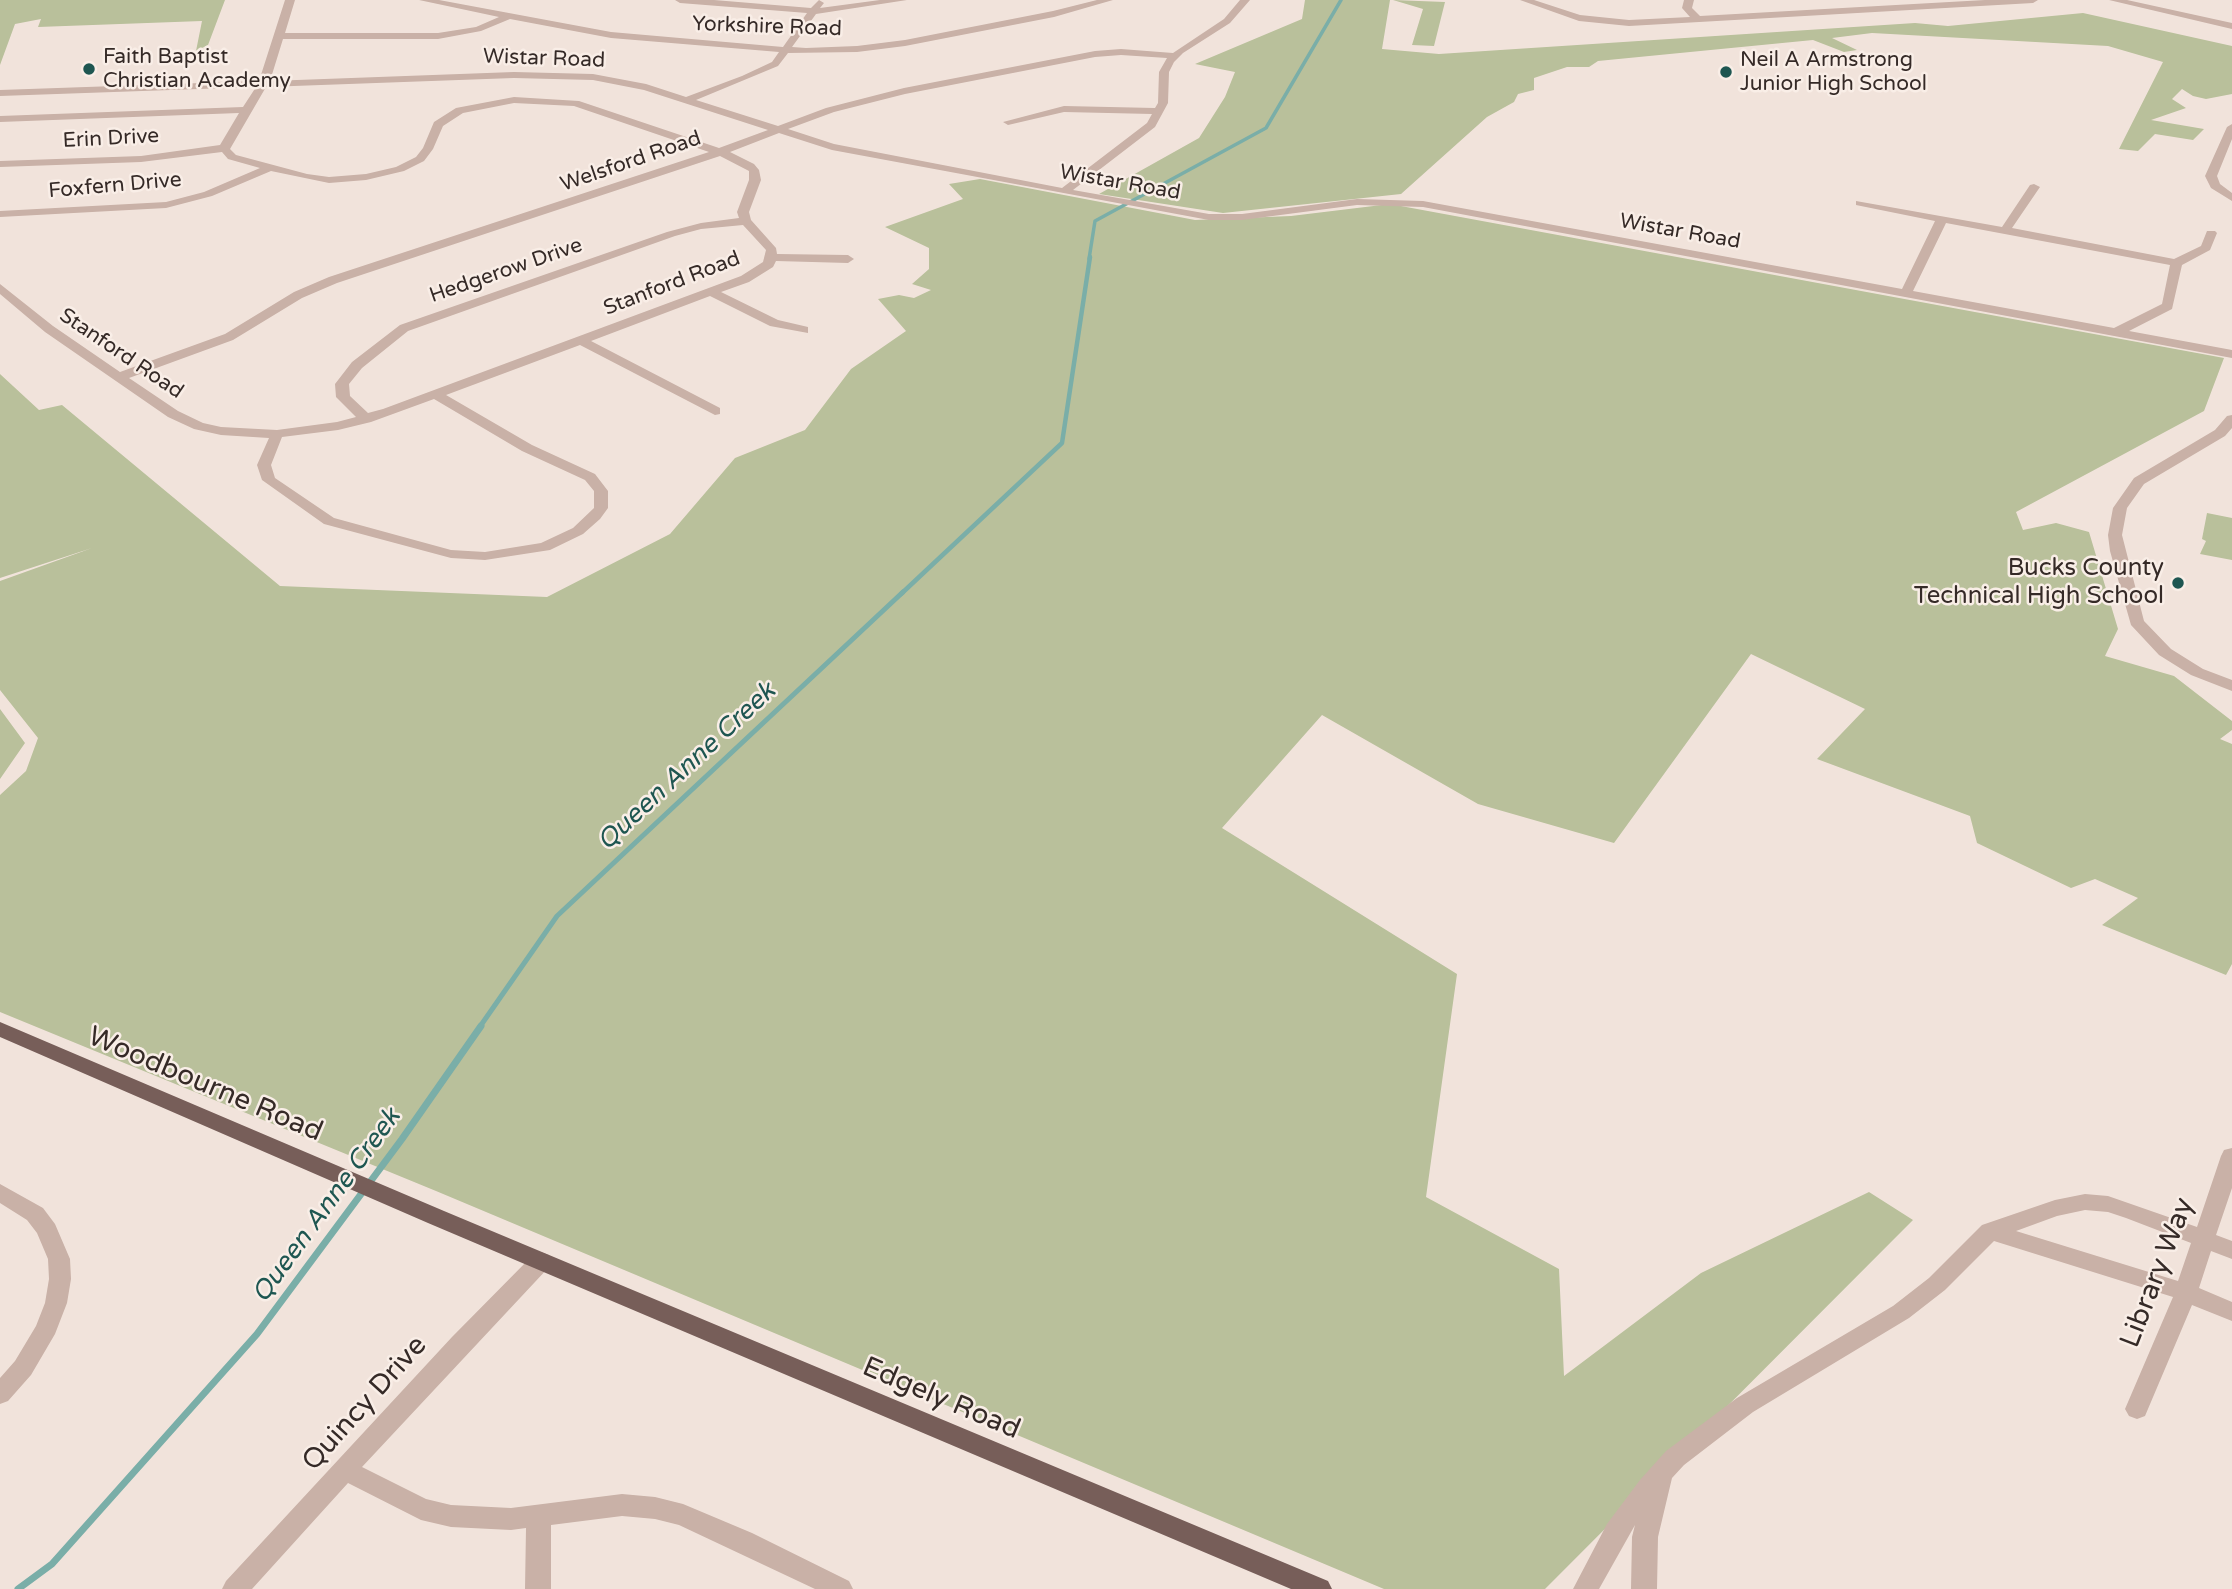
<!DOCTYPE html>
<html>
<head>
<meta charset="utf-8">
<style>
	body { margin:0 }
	canvas { display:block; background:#f1e3db }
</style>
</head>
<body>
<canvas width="2232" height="1589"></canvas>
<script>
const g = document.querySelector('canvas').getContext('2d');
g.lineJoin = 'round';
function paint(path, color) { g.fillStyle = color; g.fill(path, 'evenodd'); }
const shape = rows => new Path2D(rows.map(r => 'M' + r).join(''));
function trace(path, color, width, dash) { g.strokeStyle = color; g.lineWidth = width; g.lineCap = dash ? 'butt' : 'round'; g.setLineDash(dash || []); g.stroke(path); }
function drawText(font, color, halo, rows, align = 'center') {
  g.font = font + ' "Varela Round",sans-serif'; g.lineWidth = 5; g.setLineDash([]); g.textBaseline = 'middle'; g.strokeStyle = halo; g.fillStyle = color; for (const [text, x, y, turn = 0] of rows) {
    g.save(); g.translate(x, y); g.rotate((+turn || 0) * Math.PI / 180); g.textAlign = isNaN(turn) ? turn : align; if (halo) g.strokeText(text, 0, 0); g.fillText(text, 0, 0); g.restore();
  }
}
const green = shape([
	[0,0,225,0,208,45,196,51,202,21,38,27,41,19,15,24,0,65],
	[1305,0,1390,0,1382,49,1439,54,1915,23,1948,26,2083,13,2232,46,2232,94,2206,99,2193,96,2182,89,2172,99,2186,108,2151,120,2204,129,2193,140,2155,134,2138,151,2119,149,2163,62,2108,46,1872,33,1832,38,1857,50,1844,52,1813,40,1598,61,1589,67,1567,67,1534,78,1534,90,1518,94,1514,102,1487,117,1401,194,1223,213,1099,194,1199,138,1225,97,1235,72,1195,64,1302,19],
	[1393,0,1445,2,1434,46,1412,45,1423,9],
	[980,179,1195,220,1291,216,1390,204,2224,358,2204,411,2016,512,2023,530,2056,523,2089,532,2118,629,2105,656,2174,676,2232,721,2232,730,2220,739,2232,744,2232,964,2226,975,2102,925,2138,898,2095,879,2071,888,1977,843,1970,816,1817,759,1865,709,1751,654,1614,843,1478,804,1322,715,1222,828,1457,974,1426,1197,1559,1269,1564,1376,1701,1273,1869,1192,1913,1220,1545,1589,1384,1589,436,1191,0,1012,0,795,26,771,38,738,0,690,0,581,92,548,0,578,0,374,39,410,62,405,280,586,547,597,670,534,735,458,805,430,851,369,906,331,878,299,899,295,914,298,931,290,912,284,929,269,929,248,885,227,963,199,949,184],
	[2207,513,2232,518,2232,560,2200,554,2206,541,2202,539],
	[0,709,25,743,0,779]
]);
const streamFar3 = shape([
	[1089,259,1095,221,1266,128,1341,0]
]);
const streamFar2 = shape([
	[901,594,1062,443,1090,257]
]);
const streamFar1 = shape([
	[479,1028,557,916,903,592]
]);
const stream = shape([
	[18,1589,52,1564,257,1334,402,1139,481,1026]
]);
const minor = shape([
	[285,0,295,0,285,33,438,33,476,27,499,17,419,0,439,0,611,32,783,47,807,13,680,3,675,0,714,0,811,8,819,0,824,3,820,8,880,0,907,0,816,14,792,47,806,48,857,46,905,40,1053,11,1097,0,1113,0,1054,17,905,46,857,52,788,53,778,66,696,100,778,126,826,108,904,88,1095,51,1121,49,1173,53,1224,19,1240,0,1250,0,1230,23,1183,53,1174,62,1169,72,1168,103,1155,127,1073,190,1209,214,1242,214,1357,199,1423,201,1902,289,1935,221,1856,205,1856,201,2002,227,2030,185,2034,184,2040,187,2012,228,2174,259,2201,246,2207,231,2215,231,2217,233,2210,250,2182,265,2172,309,2129,331,2232,350,2232,358,1423,207,1357,205,1242,220,1209,220,832,150,779,133,730,152,754,164,759,170,761,180,749,212,751,220,776,248,777,254,848,255,854,259,848,263,776,261,773,267,749,282,721,292,778,320,808,327,808,333,770,326,710,296,591,341,720,408,720,414,715,415,580,345,446,395,532,445,595,474,608,491,608,508,600,519,583,534,550,550,485,560,451,558,324,524,262,480,257,465,269,438,221,435,194,429,168,417,45,332,0,294,0,284,53,326,120,372,225,334,294,292,329,277,709,152,574,106,514,103,463,113,443,126,433,149,424,161,404,171,366,180,329,183,271,171,212,196,166,208,0,217,0,211,166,202,204,192,260,168,228,159,222,152,141,162,0,167,0,161,141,156,220,145,239,113,0,122,0,116,243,107,256,87,0,96,0,90,259,81,285,0],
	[510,19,611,38,779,52,772,62,742,76,686,97,646,84,593,74,514,72,270,81,283,39,438,39,481,31,510,19],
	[1121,55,1167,58,1159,72,1158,103,1155,108,1064,106,1003,122,1008,125,1064,112,1152,114,1147,123,1062,188,834,144,788,129,834,112,905,94,1095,57,1121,55],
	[514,78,593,80,644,90,768,130,719,148,579,101,514,97,456,108,434,122,423,148,416,157,396,167,366,174,329,177,307,174,236,155,230,149,266,87,514,78],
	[720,156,749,171,749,180,737,212,739,218,701,223,667,232,400,325,352,362,335,384,336,397,356,417,337,422,277,430,221,427,203,423,178,411,129,378,233,340,302,298,337,283,720,156],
	[1946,223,2170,265,2162,304,2114,328,1913,291,1946,223],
	[743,225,766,250,763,262,741,276,383,409,368,413,350,396,349,384,362,368,408,331,675,236,701,229,743,225],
	[434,399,522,451,585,480,594,491,594,508,573,528,541,543,485,552,451,550,334,518,275,478,271,465,282,437,338,430,371,422,434,399],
	[1520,0,1534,0,1580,15,1629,20,1690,17,1682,8,1684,0,1694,0,1692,8,1700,16,1985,0,2038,0,2033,3,1629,26,1579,21,1520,0],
	[2109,0,2127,0,2232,23,2232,29,2109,0],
	[2232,124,2232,139,2217,176,2220,184,2232,193,2232,201,2211,188,2205,176,2227,127,2232,124],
	[2232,415,2232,428,2225,436,2144,484,2127,508,2122,535,2144,621,2171,649,2203,669,2232,680,2232,691,2191,675,2159,655,2131,625,2110,551,2108,535,2113,508,2134,478,2215,430,2227,416,2232,415],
	[2232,1148,2232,1188,2216,1235,2232,1241,2232,1259,2211,1251,2199,1288,2232,1302,2232,1321,2192,1305,2145,1416,2137,1419,2129,1416,2125,1409,2173,1297,1994,1241,1945,1290,1909,1318,1753,1412,1684,1465,1672,1478,1658,1537,1657,1589,1631,1589,1632,1537,1635,1525,1599,1589,1573,1589,1607,1524,1640,1480,1666,1451,1737,1398,1893,1306,1929,1278,1982,1225,2055,1200,2085,1194,2108,1196,2197,1227,2221,1156,2224,1150,2232,1148],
	[2085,1210,2108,1212,2126,1218,2191,1243,2178,1281,2016,1231,2057,1216,2085,1210],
	[0,1184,43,1208,55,1224,70,1259,71,1279,67,1303,55,1334,31,1375,8,1401,0,1404,0,1378,15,1361,36,1326,45,1303,49,1279,48,1259,37,1233,27,1220,0,1203,0,1184],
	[541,1252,549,1255,552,1261,549,1267,362,1467,426,1499,451,1505,511,1508,622,1494,655,1497,683,1504,752,1533,849,1581,853,1589,815,1589,679,1525,655,1519,622,1516,551,1525,551,1589,525,1589,526,1528,511,1530,451,1527,421,1520,348,1483,252,1589,222,1589,226,1581,452,1337,533,1255,541,1252]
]);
const major = shape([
	[0,1022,444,1211,1328,1581,1332,1589,1291,1589,428,1223,0,1037,0,1022]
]);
const markers = [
	[89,69,7,"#1e5651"],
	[1726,72,7,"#1e5651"],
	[2178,583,7,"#1e5651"]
];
const farStreetnames = [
	["Yorkshire Road",767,27,2],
	["Wistar Road",544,59,2],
	["Erin Drive",111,139,-3],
	["Welsford Road",631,162,-19],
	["Wistar Road",1120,183,10],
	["Foxfern Drive",115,186,-5],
	["Wistar Road",1680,232,10],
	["Hedgerow Drive",506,271,-19],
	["Stanford Road",672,284,-21],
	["Stanford Road",121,354,34]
];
const farPoinames = [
	["Faith Baptist",103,57],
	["Christian Academy",103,81],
	["Neil A Armstrong",1740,60],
	["Junior High School",1740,84]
];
const poiNames = [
	["Bucks County",2164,569],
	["Technical High School",2164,597]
];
const waterNames = [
	["Queen Anne Creek",687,767,-43],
	["Queen Anne Creek",327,1206,-54]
];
const nearStreetnames = [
	["Woodbourne Road",205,1085,23],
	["Library Way",2158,1273,-69],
	["Edgely Road",941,1399,23],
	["Quincy Drive",365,1404,-48]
];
paint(green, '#b9c09b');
trace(streamFar3, '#7aaea8', 3.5);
trace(streamFar2, '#7aaea8', 4.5);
trace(streamFar1, '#7aaea8', 5);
trace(stream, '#7aaea8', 7);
paint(minor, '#c9b1a7');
paint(major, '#775e59');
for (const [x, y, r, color] of markers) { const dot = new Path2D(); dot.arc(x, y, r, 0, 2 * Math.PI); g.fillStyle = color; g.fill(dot); trace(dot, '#f9eee7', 2.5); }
drawText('21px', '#352a27', '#f9eee7', farStreetnames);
drawText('21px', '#352a27', '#f9eee7', farPoinames, 'left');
drawText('24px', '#352a27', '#f9eee7', poiNames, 'right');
drawText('italic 26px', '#1e5651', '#f9eee7', waterNames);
drawText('28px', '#352a27', '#f9eee7', nearStreetnames);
</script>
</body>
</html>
